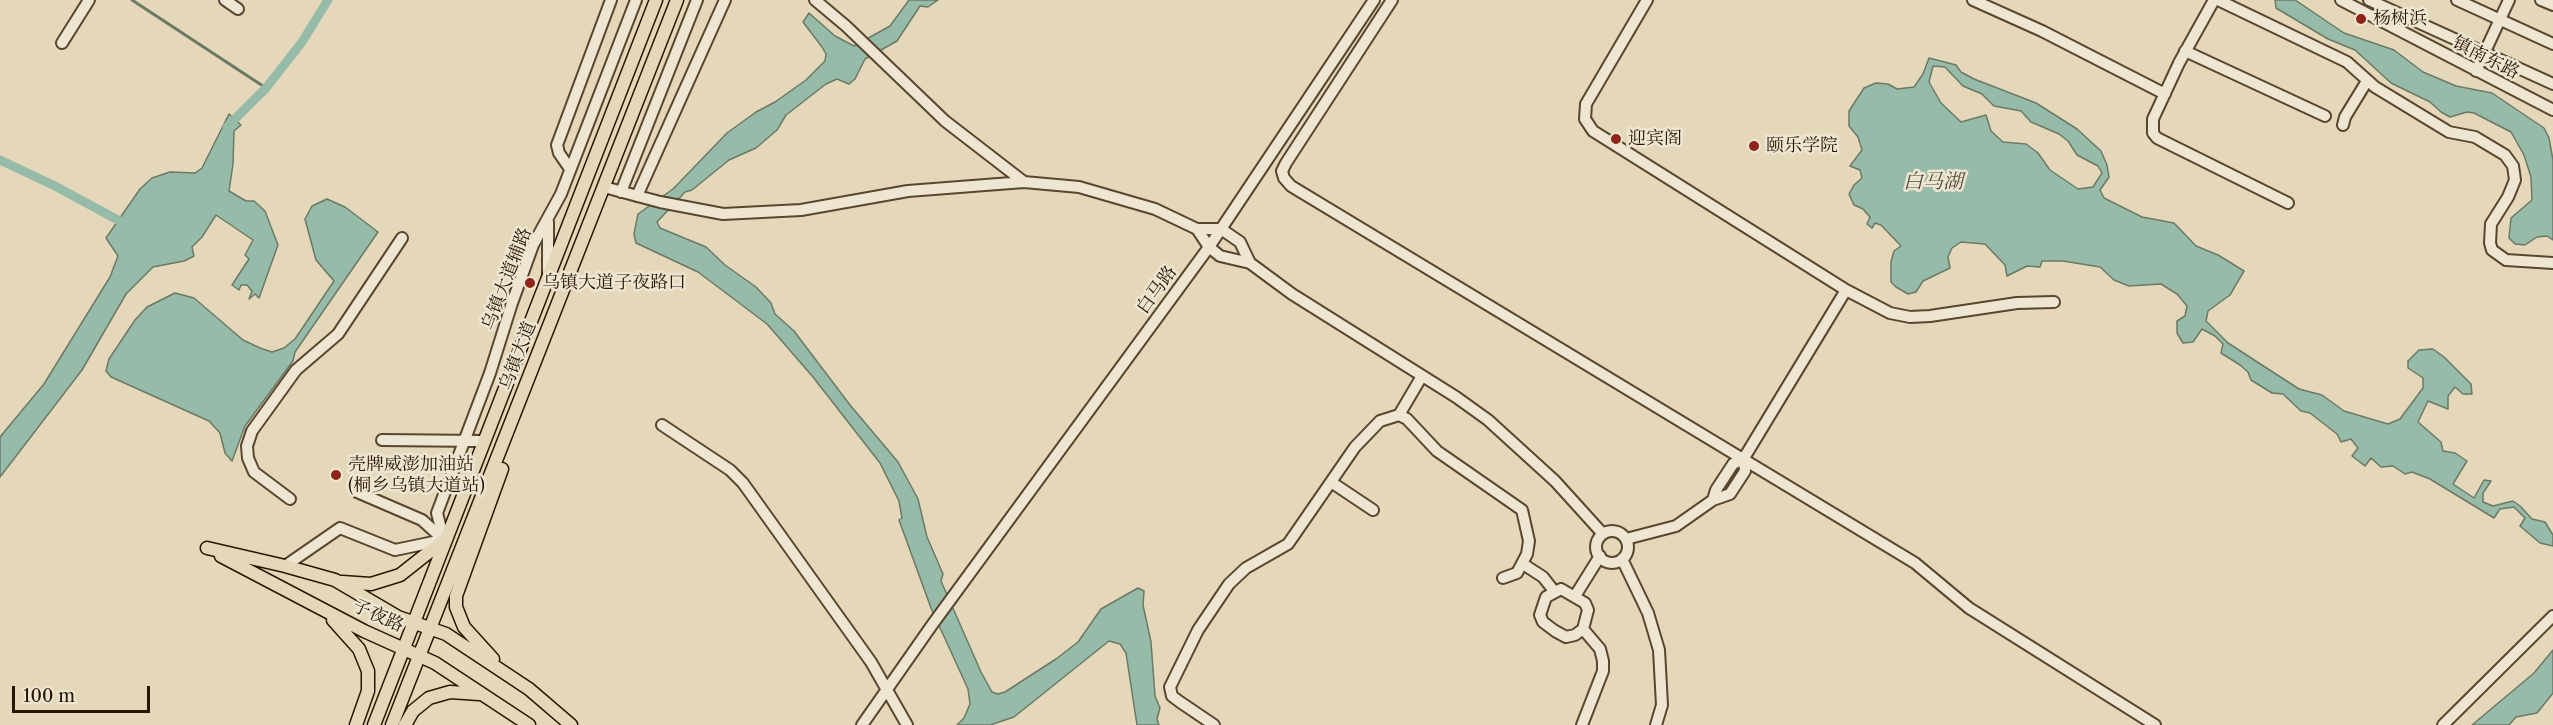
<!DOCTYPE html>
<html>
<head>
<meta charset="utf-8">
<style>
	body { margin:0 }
	#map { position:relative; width:2553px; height:725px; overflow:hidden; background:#e5d8ba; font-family:"Libre Caslon Text",serif }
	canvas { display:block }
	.scale { position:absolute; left:12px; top:686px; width:138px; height:27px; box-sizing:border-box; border:3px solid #2a1500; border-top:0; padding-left:8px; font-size:18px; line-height:21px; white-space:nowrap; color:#2a1500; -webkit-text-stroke:4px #eee6d2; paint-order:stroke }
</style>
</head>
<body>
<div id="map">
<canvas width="2553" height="725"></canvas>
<div class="scale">100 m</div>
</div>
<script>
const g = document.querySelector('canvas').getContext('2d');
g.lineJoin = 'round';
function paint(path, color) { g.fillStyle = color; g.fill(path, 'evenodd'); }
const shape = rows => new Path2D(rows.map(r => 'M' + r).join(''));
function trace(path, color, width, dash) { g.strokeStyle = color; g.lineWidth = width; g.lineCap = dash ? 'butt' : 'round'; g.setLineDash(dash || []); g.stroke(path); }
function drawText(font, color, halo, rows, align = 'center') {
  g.font = font + ' "Libre Caslon Text","Noto Serif SC",serif'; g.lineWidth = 5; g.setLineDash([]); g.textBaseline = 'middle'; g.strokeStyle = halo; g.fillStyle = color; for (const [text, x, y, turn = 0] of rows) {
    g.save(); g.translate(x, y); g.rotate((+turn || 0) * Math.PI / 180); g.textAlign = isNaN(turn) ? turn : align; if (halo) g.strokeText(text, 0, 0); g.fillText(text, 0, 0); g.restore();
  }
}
const water = shape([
	[909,0,938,0,928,7,920,6,897,41,865,59,855,79,849,84,837,79,826,84,786,115,777,130,756,148,729,160,692,190,685,192,657,222,660,228,706,247,725,265,756,287,771,303,775,314,794,331,850,405,898,462,918,499,927,537,943,574,941,581,981,672,992,692,998,694,1005,692,1056,659,1078,642,1101,609,1138,588,1144,591,1143,605,1151,642,1155,696,1160,708,1157,719,1159,725,1137,725,1126,653,1120,644,1109,641,1014,717,990,725,957,725,964,718,970,704,968,689,931,608,899,520,902,518,899,501,880,463,813,377,767,324,698,272,636,243,634,234,638,214,673,189,727,133,756,112,775,102,806,80,825,61,826,54,822,47,803,22,809,13,835,36,854,46,890,26,909,0],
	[2275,0,2295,0,2344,33,2394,50,2423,72,2456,86,2492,93,2544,128,2549,138,2553,160,2553,240,2547,236,2537,237,2525,245,2515,244,2509,238,2511,218,2532,200,2531,177,2524,155,2511,132,2474,113,2467,112,2450,117,2441,112,2430,102,2391,83,2355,50,2328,39,2276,8,2275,0],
	[1929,58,1956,65,1961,72,1974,79,2036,103,2077,129,2101,151,2107,165,2109,177,2100,190,2104,198,2142,217,2174,223,2196,246,2218,255,2244,271,2230,295,2208,311,2206,321,2228,343,2299,389,2322,395,2344,411,2388,424,2400,419,2423,388,2423,378,2408,368,2408,361,2419,350,2433,349,2444,357,2471,384,2472,394,2463,394,2455,387,2448,396,2448,409,2428,401,2418,422,2441,442,2443,451,2455,453,2467,461,2453,484,2474,498,2484,480,2491,481,2483,493,2483,502,2493,506,2513,501,2520,506,2532,519,2545,522,2553,535,2553,546,2540,543,2520,526,2525,518,2514,507,2500,509,2494,518,2430,479,2412,472,2405,474,2393,466,2381,467,2371,458,2365,466,2352,456,2358,448,2351,439,2341,442,2337,434,2310,413,2301,411,2283,394,2272,393,2251,380,2248,372,2240,365,2221,353,2223,344,2215,336,2202,329,2193,342,2183,343,2177,333,2177,321,2185,316,2187,306,2177,294,2161,284,2129,286,2114,280,2100,267,2063,261,2042,261,2040,267,2027,266,2007,276,2005,265,1985,244,1961,242,1952,248,1948,257,1950,268,1923,281,1916,292,1908,294,1896,287,1891,282,1891,262,1894,251,1901,246,1881,225,1875,223,1872,228,1867,224,1870,217,1863,209,1854,205,1849,194,1854,185,1862,178,1860,170,1850,166,1862,150,1858,137,1849,126,1849,111,1864,88,1876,83,1888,84,1897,89,1914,87,1923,74,1929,58],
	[1933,66,1945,67,1963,86,1982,94,1994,106,2021,111,2031,122,2059,134,2068,141,2077,155,2098,166,2102,173,2093,187,2078,189,2050,170,2038,153,2026,144,2003,142,1991,131,1986,115,1961,122,1941,103,1929,82,1933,66],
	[229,114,241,125,234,131,233,164,229,191,246,201,254,201,265,211,278,245,259,298,255,294,249,299,252,291,247,285,241,285,239,290,232,285,249,259,245,255,253,240,216,215,202,237,192,247,194,256,184,261,153,267,126,294,82,370,0,477,0,437,44,384,110,277,118,256,106,238,140,189,152,178,170,172,195,173,202,168,229,114],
	[327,199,345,207,378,232,295,352,293,361,245,426,232,461,225,453,220,433,209,421,111,377,106,371,109,359,135,320,147,307,175,293,194,298,243,340,260,348,272,352,284,348,295,339,334,281,316,260,305,219,312,206,327,199],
	[2553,650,2553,693,2537,713,2516,717,2509,725,2472,725,2534,673,2553,650]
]);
const stream = shape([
	[132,0,266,88]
]);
const canal = shape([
	[227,127,266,88,302,42,328,0],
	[0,160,55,186,129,226]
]);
const minor = shape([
	[225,0,238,9],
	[815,0,846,26,945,121,1024,182],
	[1392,0,1286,163,1282,171,1284,178,1291,186,1915,563,1969,608,2155,725],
	[1647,0,1586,104,1585,119,1593,131,1846,290,1890,313,1910,317,1930,316,2017,303,2054,302],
	[1973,0,2042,31,2165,94],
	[2214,0,2179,63,2153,119,2153,133,2157,138,2288,203],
	[2218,0,2347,62,2375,87,2449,132,2475,137,2505,155,2513,166,2515,180,2508,197,2491,224,2490,243,2492,250,2506,260,2553,263],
	[2341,0,2553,110],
	[2369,0,2553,84],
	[2457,0,2553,44],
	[2541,0,2553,5],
	[62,43,89,0],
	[2185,51,2325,116],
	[2476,71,2509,0],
	[2343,125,2345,117,2367,81],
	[570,169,559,153,557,145,611,0],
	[604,187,660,202,723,214,801,210,908,191,1024,182,1079,187,1155,209,1197,229,1221,229,1240,242,1250,263],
	[621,192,697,0],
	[637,196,725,0],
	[548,222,548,275],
	[1197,229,1209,247,1220,256,1250,263,1292,294,1456,397,1488,420,1555,481,1603,534],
	[1399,415,1422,376],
	[662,425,730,470,743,483,871,662,907,725],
	[382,440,483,441],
	[1331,482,1373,510],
	[357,492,422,520,444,540],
	[290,499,254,472,248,458,247,446,252,431,296,370,338,334,402,238],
	[1713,500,1716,490,1733,464,1744,458,1846,290],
	'1596 547a16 16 0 1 1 32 0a16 16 0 1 1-32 0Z',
	[1626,539,1676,526,1713,500,1730,494,1745,471,1744,458],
	[444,540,437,513,490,373,512,303,533,245,561,194,636,0],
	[1622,559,1648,613,1659,650,1662,705,1656,725],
	[1523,564,1543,577,1554,591],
	[285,566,340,528,395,550,443,540],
	[1561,589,1585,603,1588,610,1583,629,1575,635,1566,637,1555,631,1543,622,1540,615,1546,597,1561,589],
	[1575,596,1600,556],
	[862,725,932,625,1209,247,1374,0],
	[1214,725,1180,702,1172,696,1170,687,1198,630,1229,584,1246,568,1288,544,1355,447,1380,421,1399,415,1407,419,1437,451,1522,510,1529,541,1527,554,1517,573,1503,578],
	[1582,725,1603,671,1603,661,1600,649,1583,629],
	[2443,725,2553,616]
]);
const major = shape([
	[207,548,285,566,335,580,398,617,446,634,529,689,571,725],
	[221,556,364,631,435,663,529,725],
	[342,582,371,584,400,575,443,541],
	[333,620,359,649,368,671,368,691,356,725],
	[493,659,464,627,456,607,456,596,502,469],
	[374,725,656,0],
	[392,725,677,0],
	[405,725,413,711,429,698,450,692,479,694]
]);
const markers = [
	[2361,19,6,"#8f2418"],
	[1616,139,6,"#8f2418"],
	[1754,146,6,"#8f2418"],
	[530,283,6,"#8f2418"],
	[336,475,6,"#8f2418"]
];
const poiNames = [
	["杨树浜",2373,19],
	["迎宾阁",1628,139],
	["颐乐学院",1766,146],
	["乌镇大道子夜路口",542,283],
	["壳牌威澎加油站",348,465],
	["(桐乡乌镇大道站)",348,486]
];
const streetNames = [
	["镇南东路",2486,58,27],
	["乌镇大道辅路",507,279,-69],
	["白马路",1157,290,-54],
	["乌镇大道",518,356,-69],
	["子夜路",378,616,24]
];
const waterNames = [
	["白马湖",1933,182]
];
paint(water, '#97bba9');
trace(water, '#6b7965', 1.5);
trace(stream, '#6b7965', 3);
trace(canal, '#97bba9', 9);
trace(minor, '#59462e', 14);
trace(major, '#2a1500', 15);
trace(minor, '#eee6d2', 10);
trace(major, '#e5d8ba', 12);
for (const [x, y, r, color] of markers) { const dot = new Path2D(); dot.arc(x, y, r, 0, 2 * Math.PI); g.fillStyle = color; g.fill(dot); trace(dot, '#eee6d2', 2); }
drawText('18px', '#2a1500', '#eee6d2', poiNames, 'left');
drawText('18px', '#2a1500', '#eee6d2', streetNames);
drawText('italic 20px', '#504f3b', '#eee6d2', waterNames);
</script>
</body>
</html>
